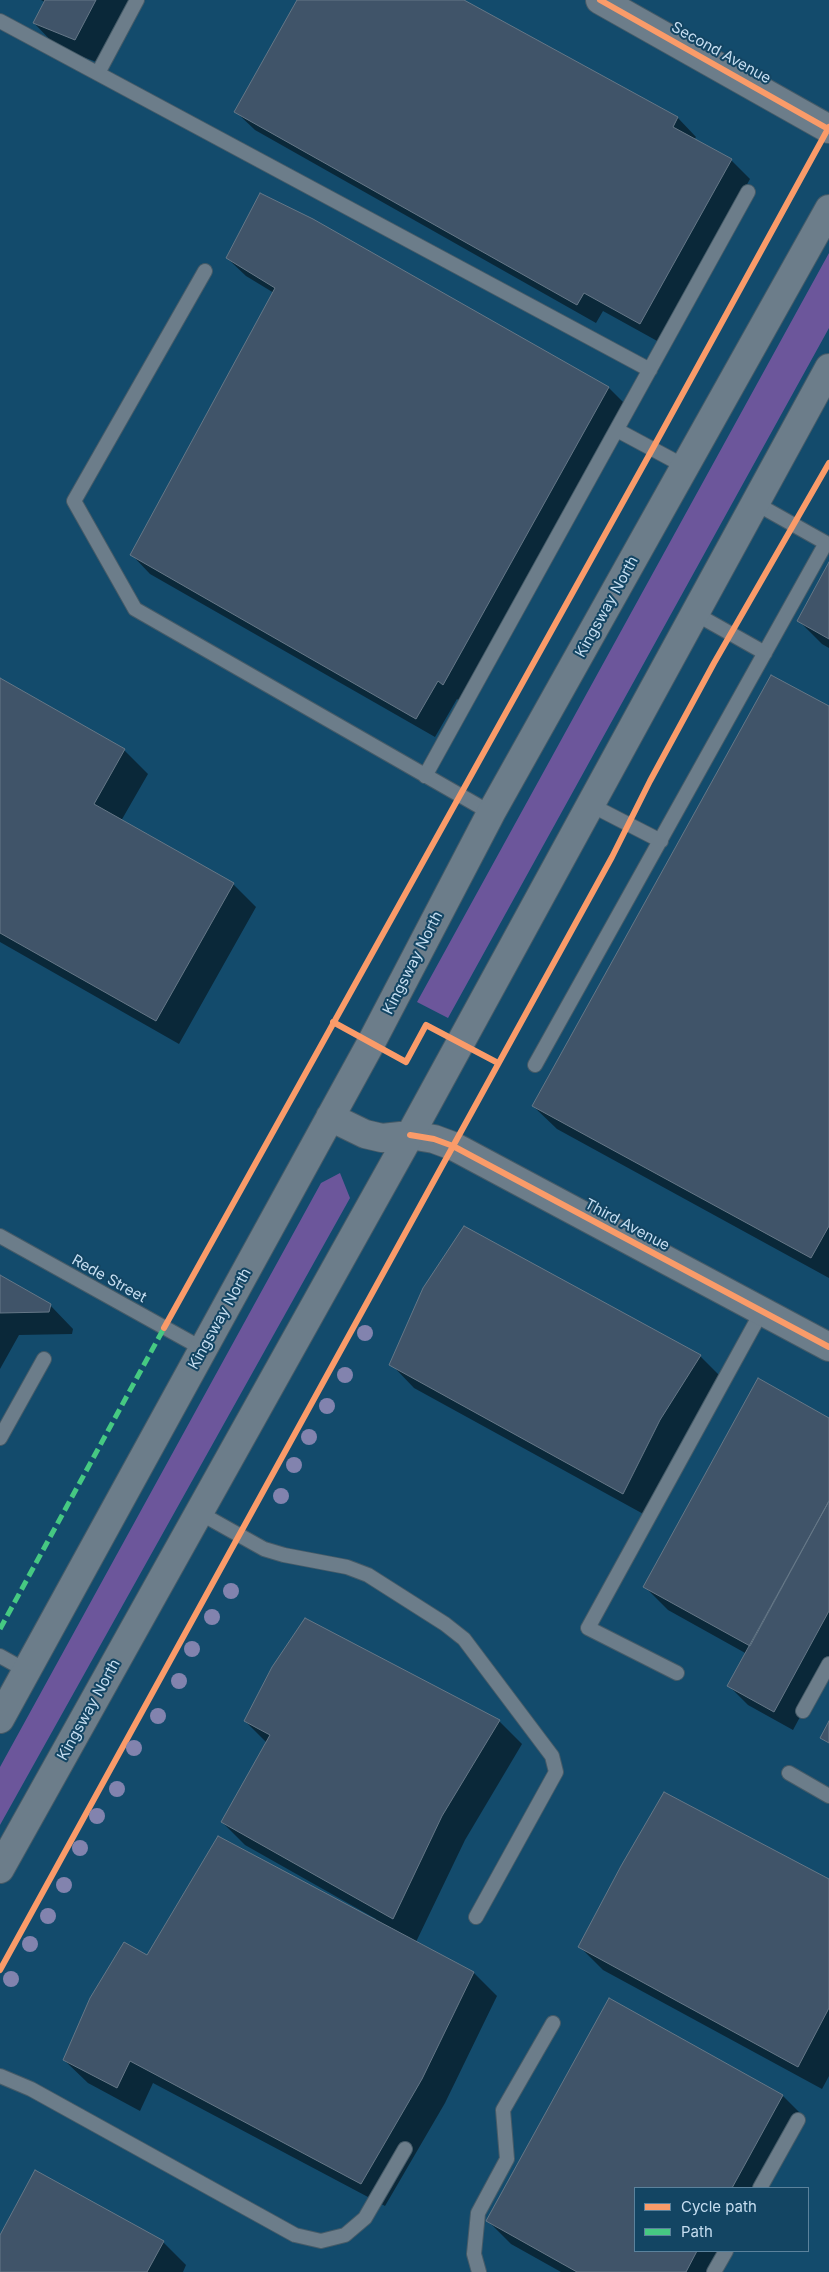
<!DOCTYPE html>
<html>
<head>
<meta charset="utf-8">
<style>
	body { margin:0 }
	#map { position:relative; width:829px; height:2272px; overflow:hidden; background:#254051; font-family:Inter,sans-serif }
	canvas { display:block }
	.legend { position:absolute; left:634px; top:2187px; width:175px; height:65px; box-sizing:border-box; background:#134563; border:1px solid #5b829c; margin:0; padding:6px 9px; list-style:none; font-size:15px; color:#c6def1 }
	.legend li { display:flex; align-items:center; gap:10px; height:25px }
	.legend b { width:25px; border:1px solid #5b829c }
</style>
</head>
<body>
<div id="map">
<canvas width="829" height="2272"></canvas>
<ul class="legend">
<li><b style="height:6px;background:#fa9b69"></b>Cycle path</li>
<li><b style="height:6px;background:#46c982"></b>Path</li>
</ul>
</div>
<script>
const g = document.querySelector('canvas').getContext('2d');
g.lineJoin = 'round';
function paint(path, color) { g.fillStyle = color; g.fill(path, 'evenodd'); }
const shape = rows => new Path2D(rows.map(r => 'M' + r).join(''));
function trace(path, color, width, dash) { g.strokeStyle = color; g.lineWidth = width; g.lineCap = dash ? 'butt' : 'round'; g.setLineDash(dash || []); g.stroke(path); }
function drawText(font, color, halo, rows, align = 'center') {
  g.font = font + ' Inter,sans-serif'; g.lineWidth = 4; g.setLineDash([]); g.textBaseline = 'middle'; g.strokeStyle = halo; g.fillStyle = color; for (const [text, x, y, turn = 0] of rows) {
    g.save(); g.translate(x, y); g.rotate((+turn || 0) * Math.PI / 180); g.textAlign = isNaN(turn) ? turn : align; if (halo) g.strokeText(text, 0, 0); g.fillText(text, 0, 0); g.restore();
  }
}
const built = shape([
	[0,0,829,0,829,2272,0,2272],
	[635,2188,808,2188,808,2251,635,2251]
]);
const green = shape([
	[829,253,829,328,448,1018,417,1002],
	[340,1173,350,1198,0,1825,0,1767,321,1183]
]);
const shadow = shape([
	[41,0,130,0,99,63,57,47,34,23,45,2],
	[299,0,461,0,678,118,696,137,694,140,731,160,750,179,659,342,603,311,596,323,255,130,236,112],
	[227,258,609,388,627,406,462,702,457,699,435,737,150,574,132,555,274,293,246,276],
	[829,565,829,648,822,644,798,620],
	[0,680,124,750,148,774,121,821,233,884,256,907,179,1044,0,942],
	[829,707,829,1278,557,1129,533,1106],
	[0,1277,50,1305,73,1329,72,1334,19,1335,0,1369],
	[700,1356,723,1379,647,1516,414,1388,391,1364],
	[829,1419,829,1663,793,1730,748,1705,729,1686,747,1654,668,1610,645,1587],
	[245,1721,499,1721,522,1744,465,1840,416,1942,474,1973,497,1996,445,2103,385,2206,153,2083,140,2111,88,2083,64,2060,147,1956,375,1921,376,1919,245,1845,222,1822,267,1743],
	[829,1880,829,2076,822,2089,603,1970,579,1946],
	[783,2096,806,2119,768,2188,635,2188,635,2251,733,2251,722,2272,561,2272,511,2244,488,2221],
	[0,2238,163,2242,186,2265,183,2272,0,2272]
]);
const building = shape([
	[45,0,96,0,75,40,33,23,45,0],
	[297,0,464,0,678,117,673,127,732,159,640,324,584,293,577,305,234,112,297,0],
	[260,193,313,219,609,387,443,685,438,681,416,719,130,555,275,288,226,258,260,193],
	[829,562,829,639,797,621,829,562],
	[771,675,829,706,829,1226,811,1258,532,1106,771,675],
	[0,678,125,749,94,804,234,883,156,1021,0,933,0,678],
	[464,1226,701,1355,660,1420,623,1494,389,1365,423,1288,464,1226],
	[0,1275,51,1304,49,1312,0,1313,0,1275],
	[758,1378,829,1418,829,1501,750,1646,643,1587,758,1378],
	[829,1501,829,1611,774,1712,727,1686,829,1501],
	[305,1618,500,1720,442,1816,393,1919,221,1822,270,1735,244,1721,272,1667,305,1618],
	[829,1721,829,1743,820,1738,829,1721],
	[664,1792,829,1879,829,2008,798,2067,578,1947,621,1866,664,1792],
	[218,1836,474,1972,422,2079,361,2184,130,2061,117,2088,63,2060,90,1998,124,1942,147,1955,218,1836],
	[609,1998,783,2095,732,2188,635,2188,635,2251,697,2251,686,2272,577,2272,486,2221,609,1998],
	[35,2170,164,2241,147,2272,0,2272,0,2235,35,2170]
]);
const service = shape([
	[0,21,650,370],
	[98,73,137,0],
	[205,271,74,501,135,609,491,813],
	[617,430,686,467],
	[694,613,765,653],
	[425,776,748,192],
	[589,804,661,841],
	[535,1065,826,543,755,503],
	[0,1236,203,1349],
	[0,1438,44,1359],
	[198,1512,264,1549,284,1555,347,1567,368,1575,445,1624,464,1639,552,1756,556,1772,476,1917],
	[0,1656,27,1671],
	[677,1673,588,1628,762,1311],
	[803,1711,829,1664],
	[789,1773,829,1796],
	[0,2076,31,2089,295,2235,321,2241,345,2235,365,2218,405,2149],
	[760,2188,798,2120],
	[479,2272,474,2254,478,2213,507,2159,503,2110,553,2023],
	[714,2272,726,2251]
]);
const minor = shape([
	[410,1135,434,1139,453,1146,829,1347]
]);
const tertiary = shape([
	[600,0,829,129],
	[330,1117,365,1134,382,1138,410,1135],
	[0,1719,371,1043,491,813,829,209],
	[0,1869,410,1135,829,368]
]);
const quiet = shape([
	[0,1629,164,1328]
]);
const cycleway = shape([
	[600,0,828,129],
	[333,1022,406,1062,426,1025,498,1063],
	[410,1135,434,1139,453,1146,829,1347],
	[164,1328,653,448,829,127],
	[0,1970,612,857,650,781,714,663,829,463]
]);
const trees = [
	[365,1333],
	[345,1375],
	[327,1406],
	[309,1437],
	[294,1465],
	[281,1496],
	[231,1591],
	[212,1617],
	[192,1649],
	[179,1681],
	[158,1716],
	[134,1748],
	[117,1789],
	[97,1816],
	[80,1848],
	[64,1885],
	[48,1916],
	[30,1944],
	[11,1979]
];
const streetNames = [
	["Second Avenue",721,53,29],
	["Kingsway North",607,607,-61],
	["Kingsway North",413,963,-63],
	["Third Avenue",627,1225,28],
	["Rede Street",109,1279,29],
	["Kingsway North",220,1319,-61],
	["Kingsway North",89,1710,-61]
];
paint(built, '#134b6c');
paint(green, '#6c569b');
paint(shadow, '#0007');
paint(building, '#405469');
trace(building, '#657787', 1);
trace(service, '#465b68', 16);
trace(minor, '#465b68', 30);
trace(tertiary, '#465b68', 30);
trace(service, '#6c7d8a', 14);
trace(minor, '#6c7d8a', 28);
trace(tertiary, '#6c7d8a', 28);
trace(quiet, '#46c982', 5, [10, 5]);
trace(cycleway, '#fa9b69', 6);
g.fillStyle = '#8283ae';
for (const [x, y] of trees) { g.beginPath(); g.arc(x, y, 8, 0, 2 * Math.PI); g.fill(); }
drawText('15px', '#c6def1', '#134563', streetNames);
</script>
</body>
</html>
